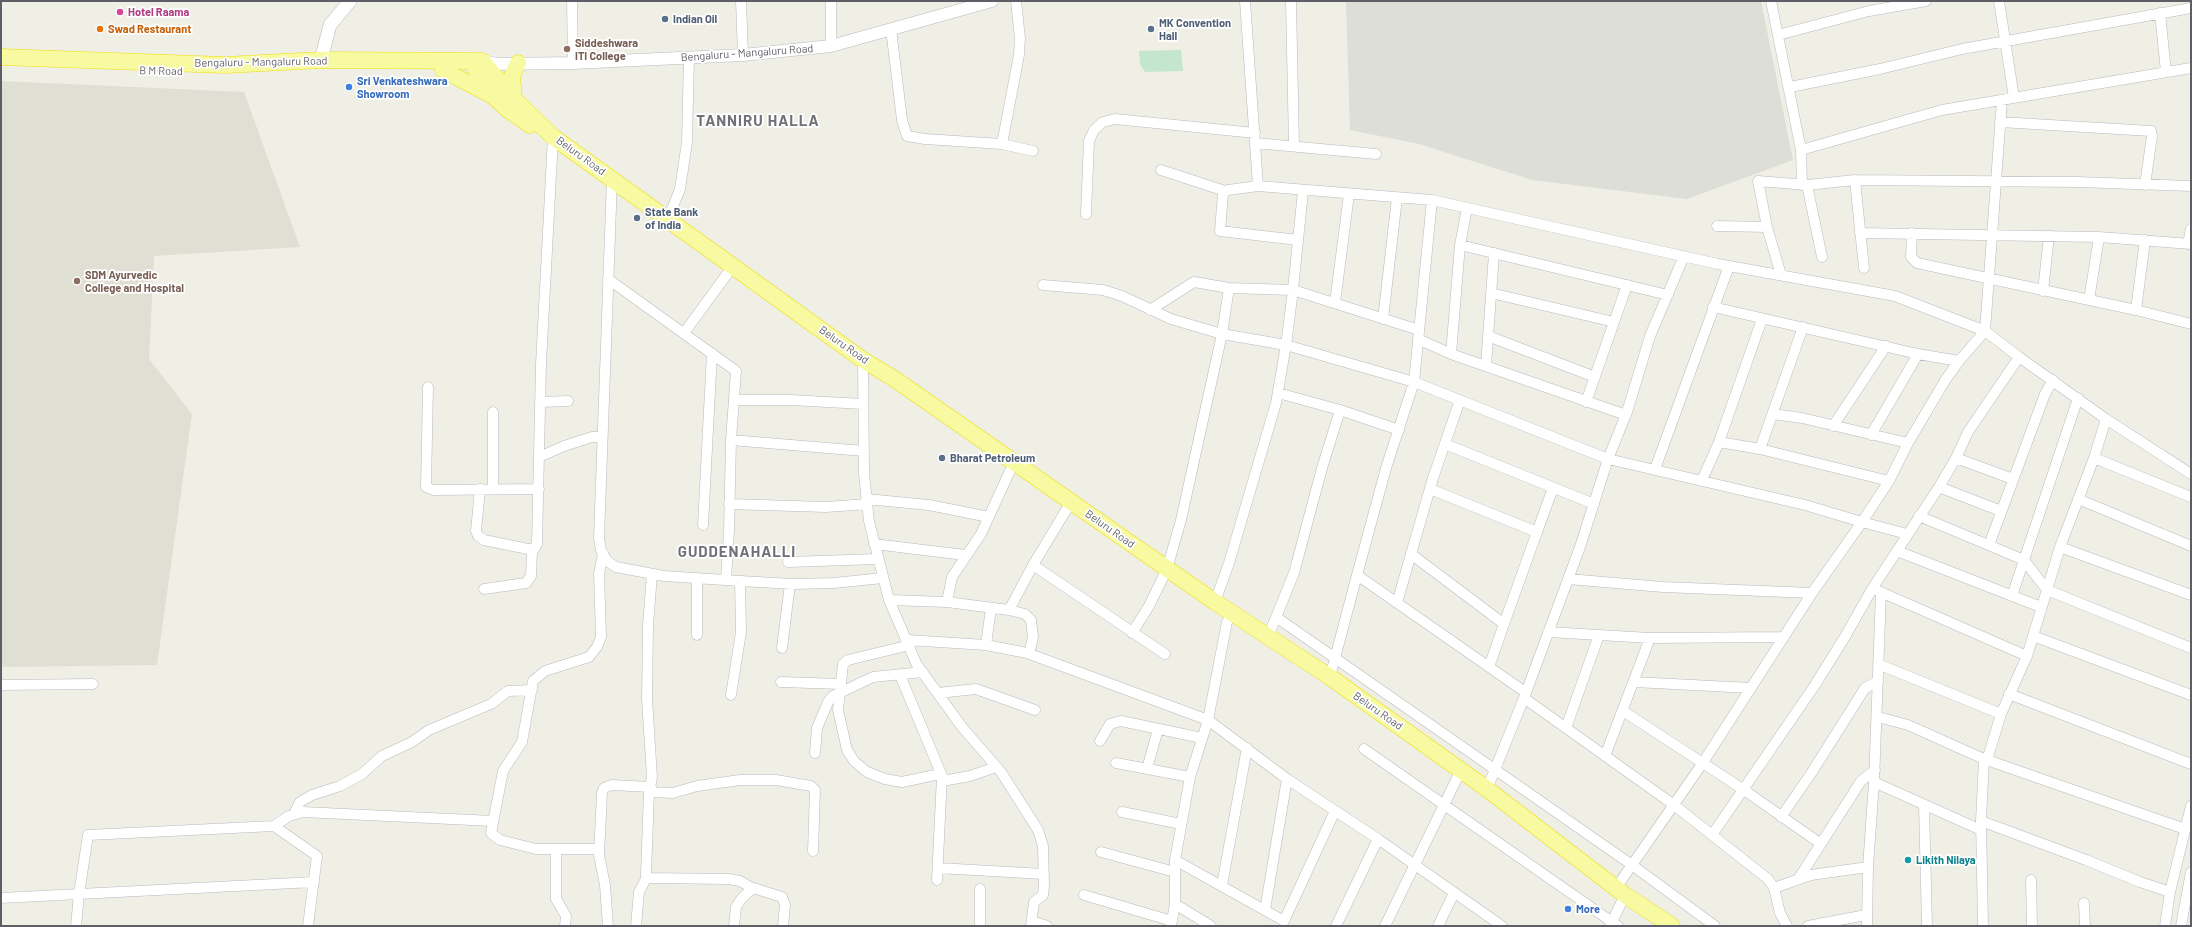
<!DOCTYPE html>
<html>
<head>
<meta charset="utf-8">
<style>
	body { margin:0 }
	#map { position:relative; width:2192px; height:927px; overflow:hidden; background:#efefe6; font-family:Barlow,sans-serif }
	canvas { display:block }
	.frame { position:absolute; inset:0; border:2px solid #5e5f66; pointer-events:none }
</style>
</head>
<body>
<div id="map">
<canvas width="2192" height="927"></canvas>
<div class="frame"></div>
</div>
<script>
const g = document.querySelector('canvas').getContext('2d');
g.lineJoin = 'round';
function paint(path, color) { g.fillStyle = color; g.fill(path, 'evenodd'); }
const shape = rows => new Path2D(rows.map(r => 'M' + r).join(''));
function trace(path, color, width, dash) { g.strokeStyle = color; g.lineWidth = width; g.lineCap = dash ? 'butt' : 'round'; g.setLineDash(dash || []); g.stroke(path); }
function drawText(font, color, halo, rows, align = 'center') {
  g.font = font + ' Barlow,sans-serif'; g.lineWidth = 3.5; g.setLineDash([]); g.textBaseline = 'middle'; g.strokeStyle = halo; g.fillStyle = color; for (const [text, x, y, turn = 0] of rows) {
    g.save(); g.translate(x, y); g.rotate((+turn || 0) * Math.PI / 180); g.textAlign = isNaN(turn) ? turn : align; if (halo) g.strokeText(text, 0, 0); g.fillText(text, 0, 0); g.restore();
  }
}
const industrial = shape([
	[1346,1,1761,1,1793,160,1687,199,1532,180,1419,144,1350,130]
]);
const education = shape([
	[1,81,244,92,300,247,154,256,149,359,192,414,157,665,1,667]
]);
const green = shape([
	[1181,50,1183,71,1145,72,1140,64,1139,51]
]);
const minor = shape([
	[572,1,573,63],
	[741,1,743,55],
	[1245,1,1258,186,1432,200,1718,264,1895,296,1985,331,2019,357,1968,432,1956,458,1939,487,1872,589,1846,635,1815,685,1712,835,1674,805,1524,698],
	[1291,1,1294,146],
	[1771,1,1801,150,1942,110,2191,68],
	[1999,1,2014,98],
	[2160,13,2166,72],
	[891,29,902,120,907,136,925,139,1002,144,1033,151],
	[1778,35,1869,11,1926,1],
	[831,46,831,1],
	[1790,87,1880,69,1962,49,2191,8],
	[2000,122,2151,131,2152,136,2145,185],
	[1255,143,1376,154],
	[1002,144,1019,55,1020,38,1016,1],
	[1801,150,1802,185],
	[1161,170,1225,191],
	[612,179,599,538,601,550,607,561,616,567,664,576,740,581,793,584,834,583,883,578],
	[1855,180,1864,268],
	[1807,185,1855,180,2078,182,2191,186],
	[1258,186,1228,190,1223,193,1220,231,1298,240],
	[1086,214,1089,141,1094,130,1103,122,1115,119,1255,133],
	[668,219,680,189,687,142,689,58],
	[1717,226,1767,227],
	[1860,233,2099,237,2191,244],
	[1912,233,1911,257,1917,263,2136,310,2191,324],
	[2188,244,2191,229],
	[1460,245,1668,295],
	[1781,275,1767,227,1758,181,1807,185,1822,257],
	[608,279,736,371,731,440,729,531,726,580],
	[1043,285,1103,290,1122,296,1171,319,1222,334,1286,345,1293,290,1419,330],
	[2043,291,2049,236],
	[1491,293,1614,322],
	[2089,300,2099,237],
	[1335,303,1349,194],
	[1713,307,1918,354,1959,361],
	[1150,310,1194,282,1229,288,1293,290,1303,191],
	[2136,310,2145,240],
	[1383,319,1397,198],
	[684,333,733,266],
	[1488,336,1595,377],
	[1418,339,1451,354,1626,415],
	[1451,354,1460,245,1467,208],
	[2019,357,2106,419,2191,474],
	[863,360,864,474,869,521,889,600,917,665,962,727,1001,772,1038,830,1043,846,1044,886,1043,895,1034,902,1031,926],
	[1486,366,1494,253],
	[428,387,426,487,433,490,539,489],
	[1278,393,1340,410,1399,430],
	[734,400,791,400,863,404],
	[1460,400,1433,478,1411,554,1504,624,1489,667],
	[540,402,568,401],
	[1586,402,1627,285],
	[1773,414,1802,418,1908,443],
	[1833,426,1886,346],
	[1871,435,1918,354],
	[731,440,864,451],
	[1719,442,1760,449,1889,481],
	[1445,444,1594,504],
	[1760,449,1803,327],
	[539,457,564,446,592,437,602,437],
	[1956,458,2013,479],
	[2094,458,2191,497],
	[1655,469,1729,266],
	[1702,480,1719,442,1762,319],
	[1939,487,2001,511],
	[480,489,476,531,478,536,484,540,533,550],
	[493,489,493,412],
	[1430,489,1537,532,1553,488],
	[866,499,929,505,989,517],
	[2078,499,2191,546],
	[729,504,826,507,867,504],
	[1919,516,2024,560,2047,590,2191,648],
	[703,525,712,353],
	[874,544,965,555],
	[1989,545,2045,394,2053,380],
	[2060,547,2191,595],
	[1897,551,2041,607],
	[788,562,878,559],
	[1033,565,1165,654],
	[652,574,648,626,647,699,652,777,649,792,646,875,649,878,728,879,740,881,750,887,782,897,785,905,783,926],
	[1357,575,1386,468,1414,382,1432,200],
	[1568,579,1663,587,1812,593],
	[484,589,526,583,531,576,532,552,537,544,541,364,553,137],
	[1876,590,2027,656],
	[2012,596,2078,398],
	[889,600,947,602,1009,610,1033,565,1071,502],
	[947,602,952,577,981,534,1014,462],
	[1215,602,1229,563,1276,403,1286,345,1414,382,1608,459,1805,505,1862,522,1889,481,1908,443,1946,379,1959,361,1985,331,2002,100],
	[1397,603,1411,554],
	[1009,610,1025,614,1031,620,1033,637,1029,654],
	[1276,617,1632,865,1715,926],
	[1504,624,1537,532],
	[1548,632,1650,638,1784,637],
	[1132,633,1149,606,1167,569,1181,520,1222,334,1229,288],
	[697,635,697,578],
	[2033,636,2191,695],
	[1268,637,1294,573,1322,468,1340,410],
	[908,640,986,645,1027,653,1208,720,1287,779,1378,839,1502,926],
	[910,645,848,660,843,664,838,710,847,750,854,761,867,772,885,779,902,782,940,774],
	[986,645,991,608],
	[782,648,790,584],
	[1878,664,2001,714],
	[900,675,942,776,937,880],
	[1330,677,1357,575,1525,692],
	[781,682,841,684],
	[1634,682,1751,688],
	[1,685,93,684],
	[938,693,976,689,1035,710],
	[2009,694,2191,764],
	[731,695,741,632,740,581],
	[1623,711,1744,790,1821,844],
	[1878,717,1908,725,1984,759,2185,829],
	[1566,728,1599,635],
	[1100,741,1110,724,1121,721,1202,738],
	[1364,749,1618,926],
	[815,753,817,728,828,702,833,696,873,677,923,672],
	[1605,756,1650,638],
	[1987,760,2001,714,2027,656,2060,547,2094,458,2106,419],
	[1116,763,1190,777],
	[1147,769,1158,729],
	[942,781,970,776,996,767],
	[1874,782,1881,592],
	[1487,789,1524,698,1580,547,1608,459,1627,412,1650,336,1684,256],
	[649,792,673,793,697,786,740,780,776,780,811,786,815,790,813,851],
	[1924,805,1927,926],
	[1122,812,1181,824],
	[294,814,300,802,312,795,340,786,362,774,382,756,412,742,429,730,491,704,508,691,532,690],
	[1781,817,1812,772,1865,688,1878,681],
	[1981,821,2086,860,2140,882,2170,892],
	[274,826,289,816,303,812,493,821],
	[1712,835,1768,879,1774,888,1780,913,1787,926],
	[556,849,556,899,566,916,565,926],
	[599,849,536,849,500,840,491,833,503,771,522,742,533,681,545,671,589,657,597,647,601,637,599,574,603,553],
	[1101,852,1175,872],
	[1175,860,1284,921,1335,811],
	[938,868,1044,874],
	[1799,878,1861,781,1875,770],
	[2031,880,2032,926],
	[1222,885,1247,748],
	[1616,888,1702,764,1812,593,1862,522,1907,534],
	[1774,888,1811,875,1868,867],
	[980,889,980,926],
	[1084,895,1172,921],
	[1,898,314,882],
	[2084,903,2085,926],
	[1175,904,1211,926],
	[1265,910,1287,779],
	[1032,921,1047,926],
	[76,926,79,894,88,835,274,826,317,856,308,926],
	[608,926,605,885,599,855,602,793,604,788,611,785,651,787],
	[636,926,639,892,647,877],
	[734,926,736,907,742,898,753,888],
	[1171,926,1175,904,1175,860,1190,777,1208,720,1227,622,1233,614],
	[1336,926,1378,839],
	[1385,926,1461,770],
	[1438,926,1454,893],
	[1610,926,1625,895],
	[1808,926,1866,915],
	[1867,926,1868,867,1874,782,1981,830],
	[1983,926,1981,821,1984,759],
	[2165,926,2170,892,2191,806],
	[2181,926,2191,872]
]);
const tertiary = shape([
	[482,61,497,64,573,63,743,55,831,46,992,1]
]);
const secondary = shape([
	[321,60,330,25,350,1]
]);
const trunk = shape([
	[1,57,225,65,321,60,482,61,514,99,553,137,863,360,893,378,1215,602,1330,677,1487,789,1625,895,1672,926],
	[472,62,482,82,493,96,507,109,530,125],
	[443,70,491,95],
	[514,99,512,76,518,63]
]);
const markers = [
	[120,12,4,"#d1479c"],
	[665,19,4,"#5c6f8a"],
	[100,29,4,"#e8710a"],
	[1151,29,4,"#5c6f8a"],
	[567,49,4,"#8d6e63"],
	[349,87,4,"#3f7fe0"],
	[637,218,4,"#5c6f8a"],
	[77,281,4,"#8d6e63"],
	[942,458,4,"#5c6f8a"],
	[1908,860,4,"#0f9aa8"],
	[1568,909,4,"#3f7fe0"]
];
const hotelNames = [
	["Hotel Raama",128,12]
];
const serviceNames = [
	["Indian Oil",673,19],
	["MK Convention",1159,23],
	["Hall",1159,36],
	["State Bank",645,212],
	["of India",645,225],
	["Bharat Petroleum",950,458]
];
const foodNames = [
	["Swad Restaurant",108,29]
];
const educationNames = [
	["Siddeshwara",575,43],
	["ITI College",575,56],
	["SDM Ayurvedic",85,275],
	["College and Hospital",85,288]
];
const streetNames = [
	["Bengaluru - Mangaluru Road",747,53,-4],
	["Bengaluru - Mangaluru Road",261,62,-1],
	["B M Road",161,71,1],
	["Beluru Road",581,156,36],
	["Beluru Road",844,345,35],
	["Beluru Road",1110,529,35],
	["Beluru Road",1378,711,35]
];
const shopNames = [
	["Sri Venkateshwara",357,81],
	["Showroom",357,94],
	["More",1576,909]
];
const cultureNames = [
	["Likith Nilaya",1916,860]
];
const districtNames = [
	["TANNIRU HALLA",758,121],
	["GUDDENAHALLI",737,552]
];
paint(industrial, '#deded8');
paint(education, '#dfdfd4');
paint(green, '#c4e6cc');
trace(minor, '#b8b9bf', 11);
trace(tertiary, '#b8b9bf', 13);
trace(secondary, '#b8b9bf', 14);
trace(trunk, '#eddc08', 17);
trace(minor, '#fff', 10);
trace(tertiary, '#fff', 12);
trace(secondary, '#fff', 13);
trace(trunk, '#f8faa2', 16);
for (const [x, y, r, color] of markers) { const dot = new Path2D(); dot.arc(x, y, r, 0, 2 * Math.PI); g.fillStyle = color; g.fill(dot); trace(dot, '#fff', 1.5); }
drawText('bold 11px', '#b23c85', '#fff', hotelNames, 'left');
drawText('bold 11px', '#4e5e75', '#fff', serviceNames, 'left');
drawText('bold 11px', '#c56008', '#fff', foodNames, 'left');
drawText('bold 11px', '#785e54', '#fff', educationNames, 'left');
drawText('11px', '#5e5f66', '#fff', streetNames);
drawText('bold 11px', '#366cbe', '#fff', shopNames, 'left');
drawText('bold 11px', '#0d838f', '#fff', cultureNames, 'left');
g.letterSpacing = '1px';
drawText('bold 15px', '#6f7178', '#fff', districtNames);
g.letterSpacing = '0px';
</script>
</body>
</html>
